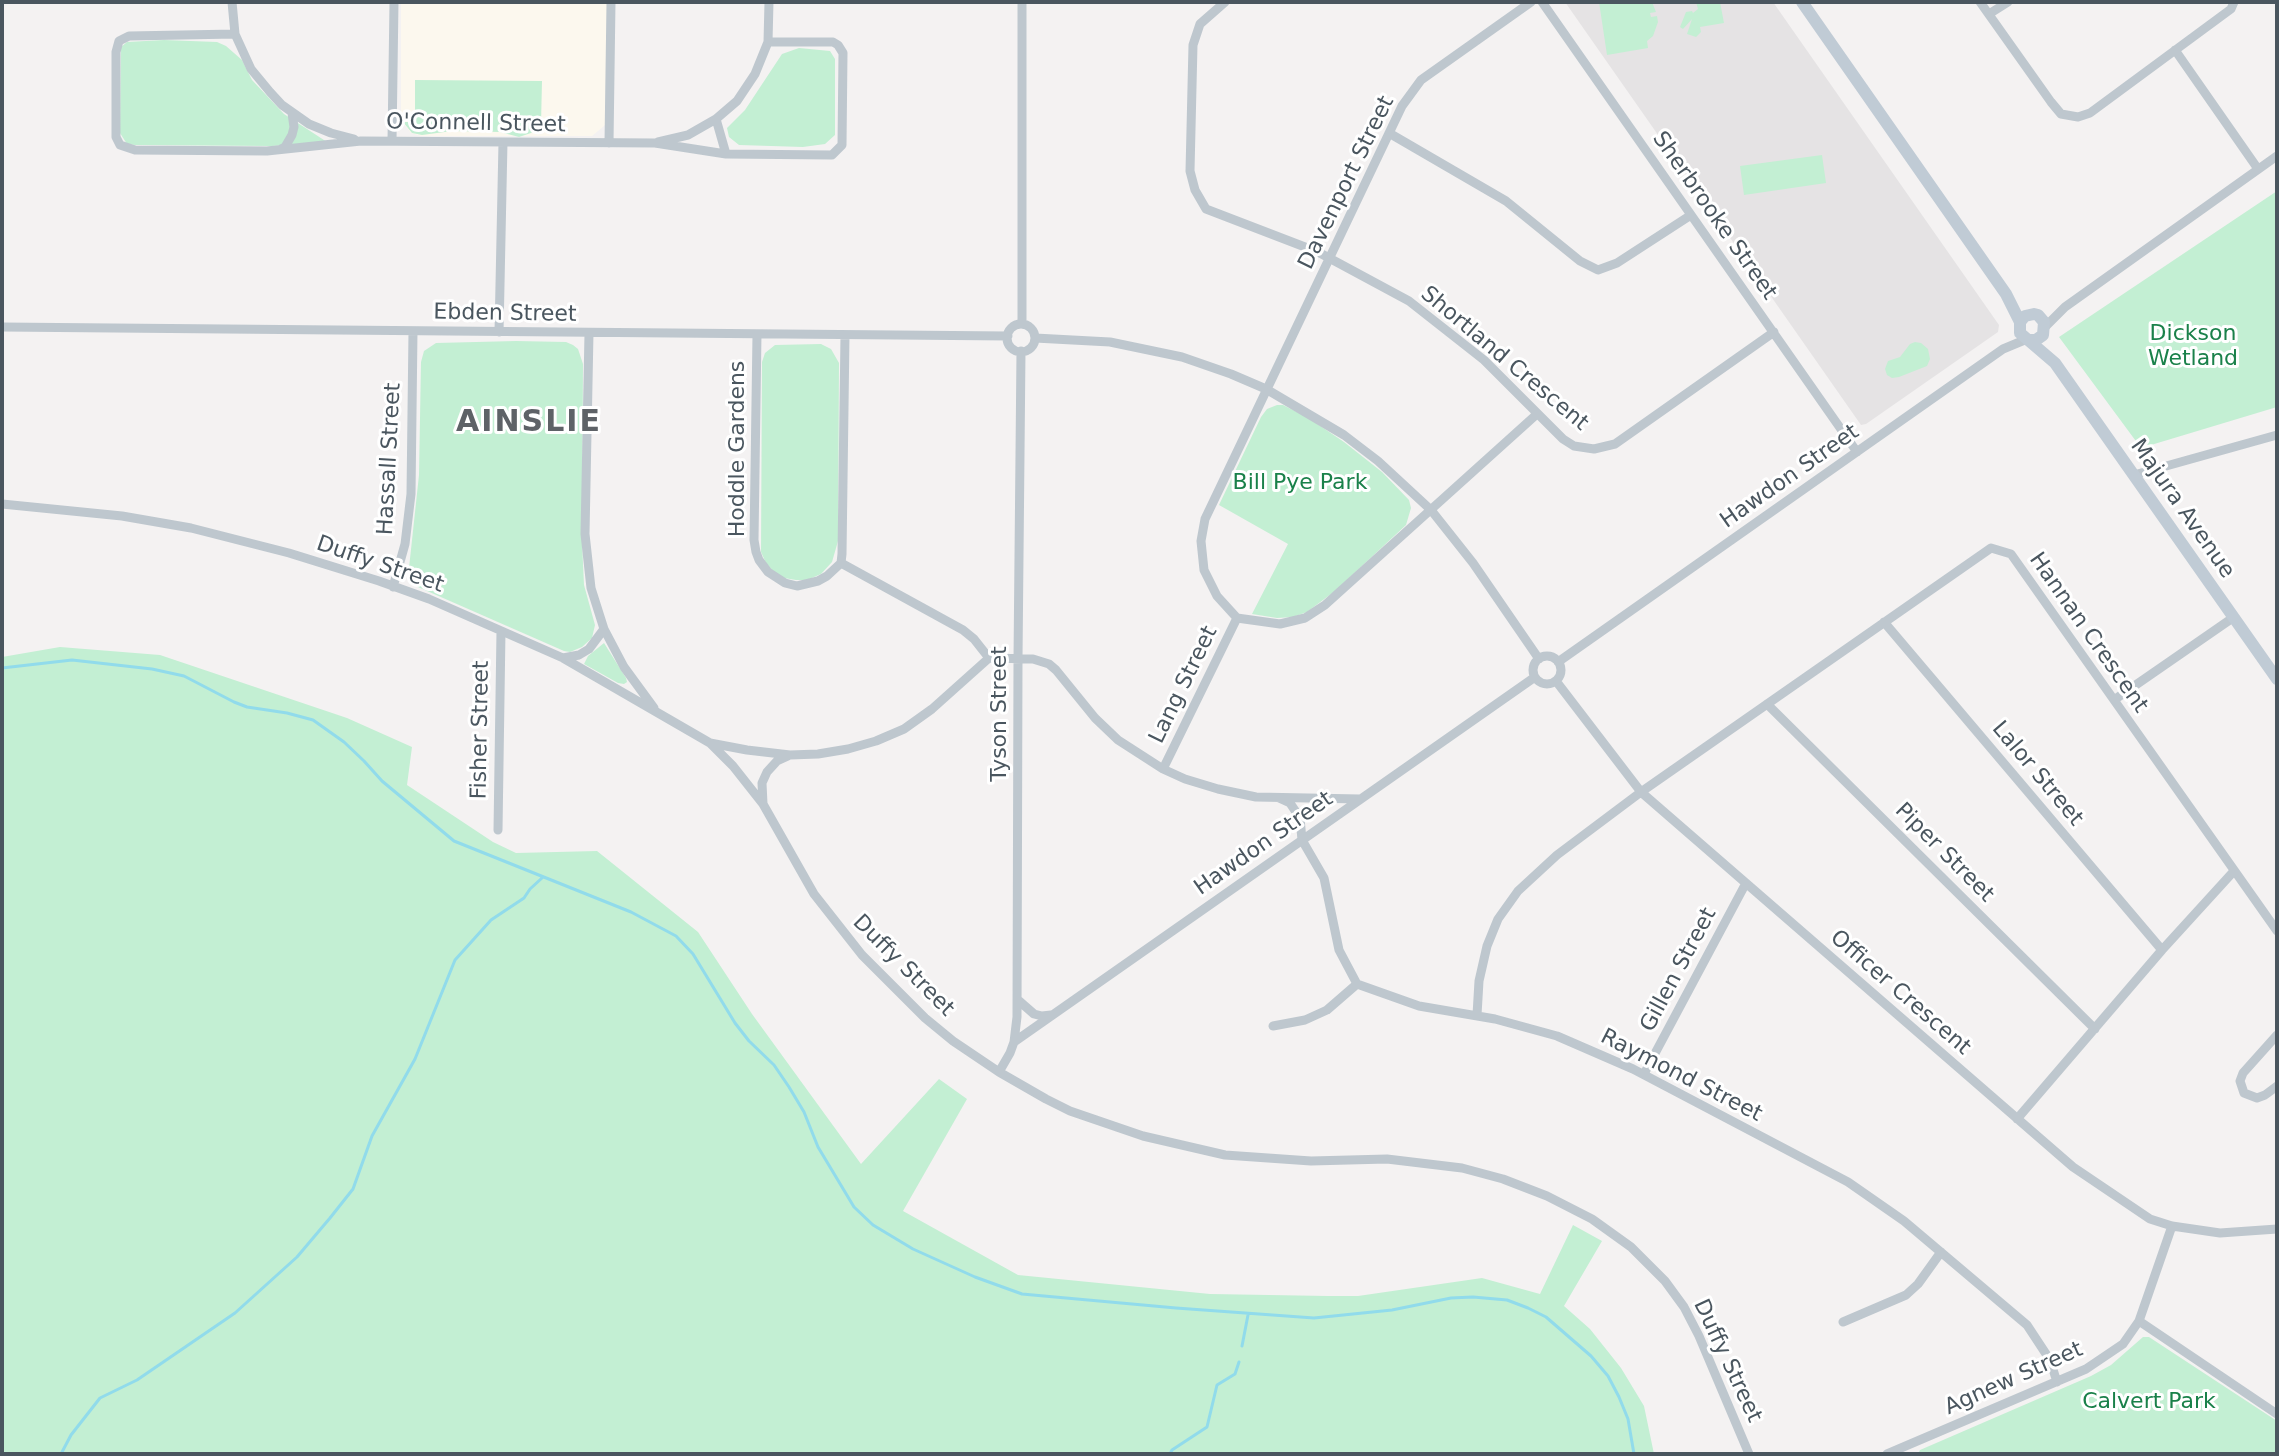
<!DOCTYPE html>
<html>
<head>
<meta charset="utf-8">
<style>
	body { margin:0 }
	#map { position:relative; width:2279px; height:1456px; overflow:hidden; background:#f4f2f2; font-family:"DejaVu Sans",sans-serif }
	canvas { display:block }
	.frame { position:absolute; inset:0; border:4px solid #4a565f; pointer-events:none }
</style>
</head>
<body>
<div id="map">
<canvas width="2279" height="1456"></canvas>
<div class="frame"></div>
</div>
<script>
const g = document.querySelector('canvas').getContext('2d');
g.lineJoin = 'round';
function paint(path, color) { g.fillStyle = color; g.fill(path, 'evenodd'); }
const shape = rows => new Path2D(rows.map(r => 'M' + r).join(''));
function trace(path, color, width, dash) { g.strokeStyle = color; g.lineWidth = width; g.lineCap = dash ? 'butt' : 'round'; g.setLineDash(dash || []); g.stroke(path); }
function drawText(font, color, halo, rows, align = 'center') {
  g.font = font + ' "DejaVu Sans",sans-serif'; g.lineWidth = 6; g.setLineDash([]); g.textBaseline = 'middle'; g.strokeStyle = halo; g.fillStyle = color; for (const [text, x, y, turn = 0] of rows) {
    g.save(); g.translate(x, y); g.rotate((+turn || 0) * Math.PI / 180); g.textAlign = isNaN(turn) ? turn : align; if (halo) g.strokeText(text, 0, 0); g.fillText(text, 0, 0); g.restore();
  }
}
const commercial = shape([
	[401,2,609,2,608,120,604,126,592,136,421,136,411,133,401,120]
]);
const education = shape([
	[1565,2,1773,2,1999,325,1998,332,1866,424,1861,425]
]);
const green = shape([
	[1599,2,1652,2,1656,12,1650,13,1651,17,1657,16,1658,22,1653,36,1647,41,1648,48,1607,55],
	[1696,2,1720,2,1724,23,1700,27,1701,32,1696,37,1687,34,1692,19,1683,29,1680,27,1686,12,1692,11,1693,13,1698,9],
	[164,40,217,42,226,46,242,60,252,80,284,114,327,142,272,146,135,145,127,144,120,133,121,47,127,42],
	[799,48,830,51,835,59,835,135,825,144,803,147,739,145,729,137,727,128,745,110,782,54],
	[415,80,542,81,541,124,531,133,519,137,500,132,452,131,422,135,412,133,403,122,415,122],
	[1822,155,1826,183,1744,195,1740,166],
	[2277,191,2277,407,2141,448,2059,337],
	[516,341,566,342,573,345,578,349,583,364,582,542,584,585,595,625,592,638,582,647,570,652,564,651,418,587,411,578,409,568,419,475,421,362,424,351,436,343],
	[1915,342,1921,343,1928,349,1930,359,1927,366,1899,377,1892,378,1887,375,1885,369,1888,361,1900,357,1910,344],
	[821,344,831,349,839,363,838,541,832,562,821,574,807,580,796,580,784,578,773,571,766,563,761,552,762,362,765,353,775,345],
	[1277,405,1283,405,1307,417,1344,442,1382,472,1409,500,1411,508,1406,525,1335,591,1307,612,1293,617,1277,618,1252,614,1288,544,1219,505,1261,417,1267,409],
	[604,643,626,678,627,682,624,684,618,683,584,664,588,656],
	[60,647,160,655,347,718,412,747,407,785,493,842,516,853,597,851,698,932,752,1014,861,1164,939,1079,967,1099,903,1211,1018,1275,1210,1294,1328,1296,1358,1296,1482,1278,1540,1294,1573,1225,1602,1241,1564,1306,1590,1329,1621,1368,1644,1406,1654,1454,2,1454,2,657],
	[2143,1337,2149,1337,2277,1421,2277,1454,1918,1454,1920,1450,2091,1376,2111,1365]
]);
const stream = shape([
	[2,668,72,660,152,669,184,676,234,702,247,707,287,713,313,720,344,742,364,761,382,781,454,841,631,912,676,936,693,954,735,1023,749,1041,774,1065,789,1087,804,1112,818,1147,854,1207,873,1225,913,1249,975,1277,1022,1294,1176,1308,1314,1318,1392,1310,1451,1298,1473,1297,1507,1300,1528,1308,1546,1317,1591,1356,1608,1376,1619,1397,1628,1419,1634,1454],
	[1242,1346,1248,1315],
	[61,1454,71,1435,100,1398,137,1380,235,1313,297,1257,330,1218,353,1189,372,1136,415,1059,455,960,491,920,524,898,530,889,542,878],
	[1170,1454,1172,1450,1207,1427,1217,1385,1235,1374,1239,1362]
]);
const minor = shape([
	[232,2,235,34,251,69,270,92,282,105,309,124,331,133,354,139],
	[1225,2,1200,24,1193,45,1190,171,1195,190,1206,209,1318,252,1409,301,1484,360,1563,439,1574,446,1594,449,1615,444,1774,332],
	[1531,2,1421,80,1402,106,1205,519,1201,541,1204,570,1217,596,1237,618,1280,624,1305,618,1325,605,1537,414],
	[1542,2,1857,452],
	[1980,2,2051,102,2061,114,2078,117,2090,113,2231,9,2234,2],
	[1989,14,2008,2],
	[235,34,129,36,119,41,116,52,116,137,120,145,135,150,267,151,361,141,655,143,726,154,832,155,842,145,843,53,838,45,833,42,768,42],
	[2175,50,2258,169],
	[716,119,726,154],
	[1389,133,1506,201,1580,261,1598,270,1617,263,1691,215],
	[392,141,394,2],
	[658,142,688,135,716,119,737,101,755,74,768,42,769,2],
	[609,143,611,2],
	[281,149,285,147,292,135,294,127,292,113],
	[1022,324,1022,2],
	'1007 338a14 14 0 1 1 28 0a14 14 0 1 1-28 0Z',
	[2046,326,2065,307,2277,156],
	[2,327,1008,336],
	[499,332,503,142],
	[589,333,585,534,591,588,604,629,624,667,654,708],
	[757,334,754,540,756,552,759,560,768,572,785,583,797,586,818,581,827,576,841,563,842,554,845,335],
	[1035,338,1110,342,1182,357,1231,374,1266,389,1344,435,1378,461,1431,510,1473,563,1539,659],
	[2134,475,2277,435],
	[2,504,122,516,191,528,289,553,379,581,429,599,563,658,710,743,733,766,763,804,814,894,862,955,925,1018,953,1041,999,1072,1046,1099,1070,1111,1143,1136,1225,1155,1311,1161,1387,1159,1462,1168,1503,1179,1547,1196,1592,1219,1631,1247,1665,1281,1684,1307,1699,1336,1749,1454],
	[841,563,963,630,974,639,989,658],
	[393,587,405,544,411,494,413,331],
	[1884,622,2162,950],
	'1533 670a14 14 0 1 1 28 0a14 14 0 1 1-28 0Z',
	[563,658,579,655,589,649,604,629],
	[1558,662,2003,349,2027,339],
	[1556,681,1641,792,2073,1167,2150,1219,2172,1226,2220,1233,2277,1229],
	[2114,700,2234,617],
	[1767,704,2095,1029],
	[710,743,747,750,790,755,818,754,848,749,876,741,904,729,932,709,989,658,1033,659,1049,664,1056,670,1095,718,1118,740,1163,769,1185,779,1218,789,1256,797,1360,799],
	[1163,769,1237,618],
	[1279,798,1290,803,1300,818,1302,840,1324,878,1339,950,1357,984,1419,1006,1495,1019,1557,1036,1633,1069,1848,1182,1904,1221,2027,1325,2050,1360,2057,1382],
	[763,804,762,783,767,772,777,761,788,756],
	[498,830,501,631],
	[1018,1000,1034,1014,1042,1016,1051,1015],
	[1477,1015,1479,981,1487,946,1498,919,1518,891,1557,855,1641,792,1991,548,2011,554,2277,931],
	[1273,1026,1305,1020,1327,1010,1357,984],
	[2277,1035,2243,1073,2240,1081,2244,1093,2257,1098,2265,1095,2277,1086],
	[1014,1042,1535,677],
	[999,1072,1010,1053,1014,1042,1017,1017,1018,659,1021,351],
	[1644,1074,1746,883],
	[2017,1119,2162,950,2234,871],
	[2139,1321,2277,1414],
	[1843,1322,1906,1295,1918,1284,1941,1252],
	[1887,1454,2086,1369,2123,1344,2139,1321,2172,1226]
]);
const secondary = shape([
	[1802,2,2006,294,2020,322,2020,333,2055,363,2277,679],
	[2020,322,2025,316,2034,314,2038,315,2044,322,2043,335,2036,340,2029,340]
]);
const streetNames = [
	["O'Connell Street",476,124,1],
	["Davenport Street",1347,183,-64],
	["Sherbrooke Street",1714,216,55],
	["Ebden Street",505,314,1],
	["Shortland Crescent",1504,359,40],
	["Hoddle Gardens",738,449,-90],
	["Hassall Street",390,459,-87],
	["Hawdon Street",1790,477,-35],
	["Majura Avenue",2182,509,55],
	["Duffy Street",380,565,19],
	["Hannan Crescent",2088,633,55],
	["Lang Street",1184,685,-64],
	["Tyson Street",1000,714,-90],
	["Fisher Street",481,730,-89],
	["Lalor Street",2037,774,50],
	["Hawdon Street",1264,844,-35],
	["Piper Street",1944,853,45],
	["Duffy Street",903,966,45],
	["Gillen Street",1679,970,-62],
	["Officer Crescent",1900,993,41],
	["Raymond Street",1681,1076,27],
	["Duffy Street",1727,1361,65],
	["Agnew Street",2014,1379,-24]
];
const parkNames = [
	["Dickson",2193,334],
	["Wetland",2193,359],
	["Bill Pye Park",1300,483],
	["Calvert Park",2149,1402]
];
const districtNames = [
	["AINSLIE",529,423]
];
paint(commercial, '#fcf8ee');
paint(education, '#e5e3e4');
paint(green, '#c3efd3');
trace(stream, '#91dbeb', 3);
trace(minor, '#bec7ce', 9);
trace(secondary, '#c0cbd5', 12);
drawText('22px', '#4a565f', '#fff', streetNames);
drawText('22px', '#1a814a', '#fff', parkNames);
g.letterSpacing = '2px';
drawText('bold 30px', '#5e6267', '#fff', districtNames);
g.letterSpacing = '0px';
</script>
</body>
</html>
